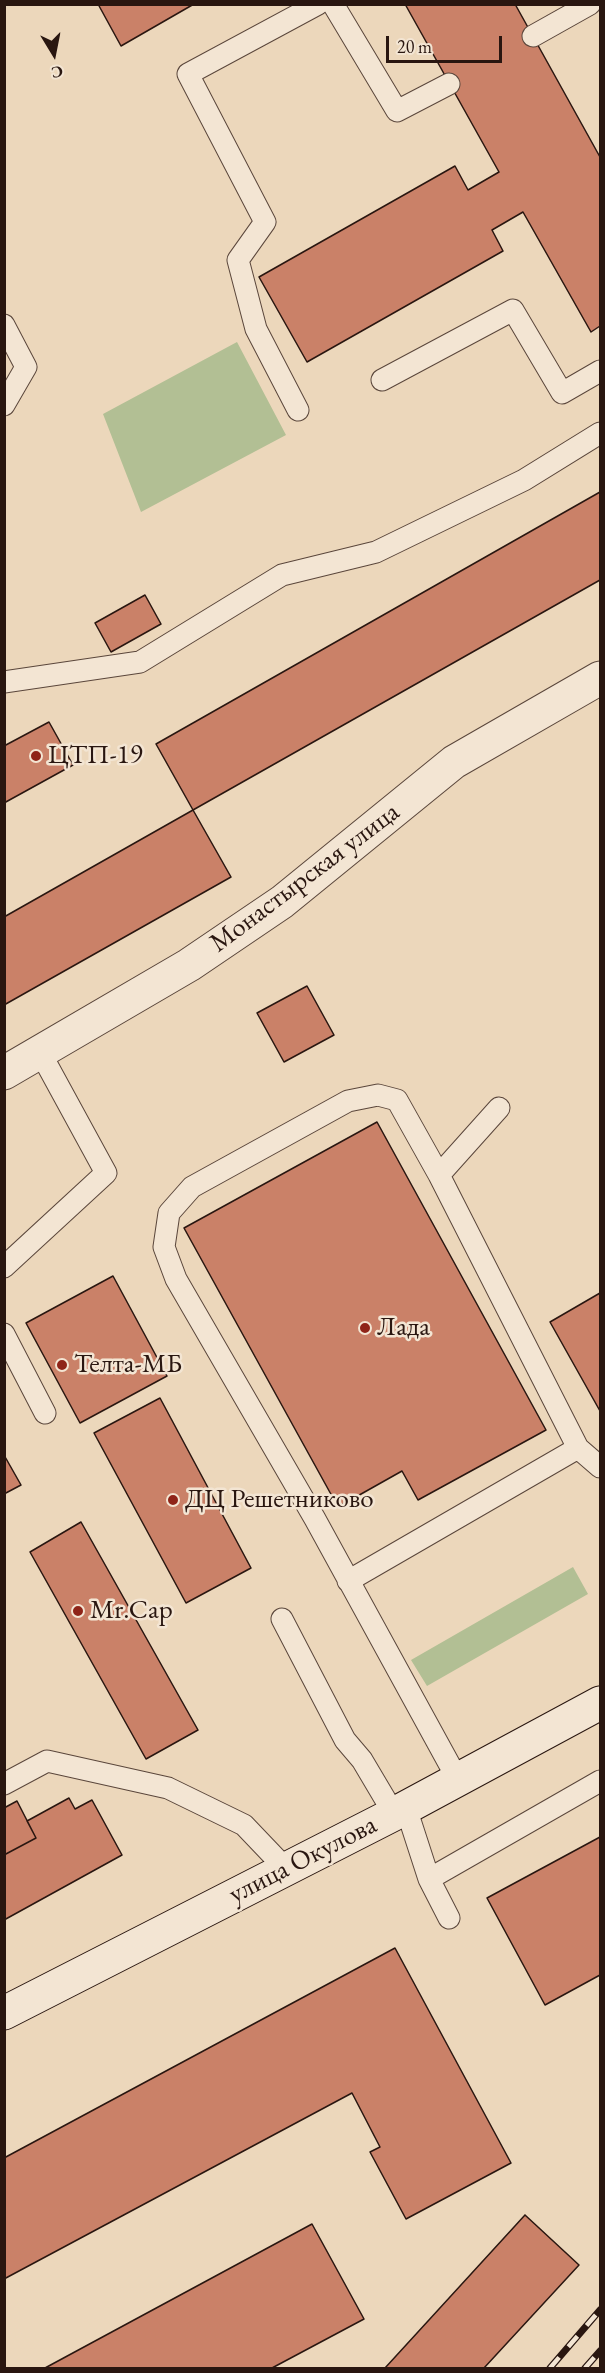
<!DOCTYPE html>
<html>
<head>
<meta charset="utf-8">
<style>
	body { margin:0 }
	#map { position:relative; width:605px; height:2373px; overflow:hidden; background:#ecd7bb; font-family:"EB Garamond",serif }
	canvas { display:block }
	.frame { position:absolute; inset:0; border:6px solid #291610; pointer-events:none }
	.north { position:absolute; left:24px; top:24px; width:60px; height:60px; -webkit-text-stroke:4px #f3e5d3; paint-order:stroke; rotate:170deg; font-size:16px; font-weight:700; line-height:24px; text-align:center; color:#291610 }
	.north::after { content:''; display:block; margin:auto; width:21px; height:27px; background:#291610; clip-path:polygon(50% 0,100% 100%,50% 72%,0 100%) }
	.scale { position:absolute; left:386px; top:36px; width:116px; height:27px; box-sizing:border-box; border:3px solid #291610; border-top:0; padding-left:8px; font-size:18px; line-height:21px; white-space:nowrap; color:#291610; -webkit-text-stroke:4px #f3e5d3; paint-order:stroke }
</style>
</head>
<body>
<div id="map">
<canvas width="605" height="2373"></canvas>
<div class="frame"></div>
<div class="north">С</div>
<div class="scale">20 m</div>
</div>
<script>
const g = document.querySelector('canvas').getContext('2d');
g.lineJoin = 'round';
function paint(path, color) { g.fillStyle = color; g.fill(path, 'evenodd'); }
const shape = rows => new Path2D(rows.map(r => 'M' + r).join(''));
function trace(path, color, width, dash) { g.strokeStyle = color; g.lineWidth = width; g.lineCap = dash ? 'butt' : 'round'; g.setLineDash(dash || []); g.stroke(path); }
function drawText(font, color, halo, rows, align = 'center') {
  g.font = font + ' "EB Garamond",serif'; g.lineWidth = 5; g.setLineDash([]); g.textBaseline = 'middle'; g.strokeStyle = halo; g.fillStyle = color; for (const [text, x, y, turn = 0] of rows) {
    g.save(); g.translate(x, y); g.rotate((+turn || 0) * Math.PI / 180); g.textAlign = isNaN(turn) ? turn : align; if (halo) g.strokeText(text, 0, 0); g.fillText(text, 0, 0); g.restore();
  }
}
const green = shape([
	[237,342,286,435,141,512,103,414],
	[573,1567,588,1594,427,1686,411,1660]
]);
const building = shape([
	[98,4,194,4,121,46,98,4],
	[405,4,515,4,600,157,600,326,591,332,523,212,492,230,503,251,307,362,259,277,455,166,468,190,499,172,405,4],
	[600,492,600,580,193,810,156,744,600,492],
	[145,595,161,624,111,652,95,623,145,595],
	[49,722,73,765,4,803,4,746,49,722],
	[193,810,231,877,4,1005,4,917,193,810],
	[307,986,334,1035,284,1062,257,1013,307,986],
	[377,1122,546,1430,418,1500,402,1471,338,1507,184,1228,377,1122],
	[113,1276,167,1376,80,1423,26,1323,113,1276],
	[600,1293,600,1411,550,1322,600,1293],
	[160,1398,251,1568,186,1603,94,1433,160,1398],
	[4,1455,21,1485,4,1494,4,1455],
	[81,1522,198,1730,146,1759,30,1552,81,1522],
	[69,1798,75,1809,92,1800,122,1855,4,1920,4,1855,36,1838,27,1821,69,1798],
	[17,1801,36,1838,4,1855,4,1808,17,1801],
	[600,1837,600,1975,545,2005,487,1898,600,1837],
	[395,1948,511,2163,406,2219,370,2152,380,2147,352,2093,4,2279,4,2158,395,1948],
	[525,2215,579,2265,484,2368,385,2368,525,2215],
	[312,2224,364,2319,272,2368,45,2368,312,2224]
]);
const service = shape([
	[333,4,397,111,449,84],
	[533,36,590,4],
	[4,325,26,367,4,405],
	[382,380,513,310,562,393,600,371],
	[298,410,256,329,238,260,265,222,188,74,318,4],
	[4,682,140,662,282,575,376,552,524,480,600,433],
	[499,1108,439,1175,578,1448,600,1467],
	[439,1175,397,1100,378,1095,348,1101,192,1187,169,1213,164,1247,176,1279,315,1519,458,1780],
	[4,1267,106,1173,40,1052],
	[4,1334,45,1413],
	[348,1581,578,1448],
	[282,1619,345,1740,362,1760,394,1814],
	[4,1784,47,1761,168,1788,244,1825,285,1868],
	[406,1808,429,1879,449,1918],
	[429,1879,600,1781]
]);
const minor = shape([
	[4,1073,189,965,282,902,454,762,600,678]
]);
const secondary = shape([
	[4,2013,394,1814,600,1703]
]);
const rail = shape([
	[550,2368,600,2310],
	[585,2368,600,2351]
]);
const markers = [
	[36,756,6,"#8f2418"],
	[365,1328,6,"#8f2418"],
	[62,1365,6,"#8f2418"],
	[173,1500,6,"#8f2418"],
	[78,1611,6,"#8f2418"]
];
const poiNames = [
	["ЦТП-19",48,756],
	["Лада",377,1328],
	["Телта-МБ",74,1365],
	["ДЦ Решетниково",185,1500],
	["Mr.Cap",90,1611]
];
const streetNames = [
	["Монастырская улица",305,878,-37],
	["улица Окулова",303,1860,-27]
];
paint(green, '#b2bf94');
paint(building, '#ca8168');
trace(building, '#291610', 1.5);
trace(service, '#5a463b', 23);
trace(minor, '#5a463b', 35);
trace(secondary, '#291610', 35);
trace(service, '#f3e5d3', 21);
trace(minor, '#f3e5d3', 33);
trace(secondary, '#f3e5d3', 33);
trace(rail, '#291610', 7);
trace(rail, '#f3e5d3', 4.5, [14]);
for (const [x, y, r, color] of markers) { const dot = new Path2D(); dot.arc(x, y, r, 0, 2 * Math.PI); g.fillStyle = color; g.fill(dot); trace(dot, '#f3e5d3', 2); }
drawText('27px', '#291610', '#f3e5d3', poiNames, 'left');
drawText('27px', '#291610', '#f3e5d3', streetNames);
</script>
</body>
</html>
